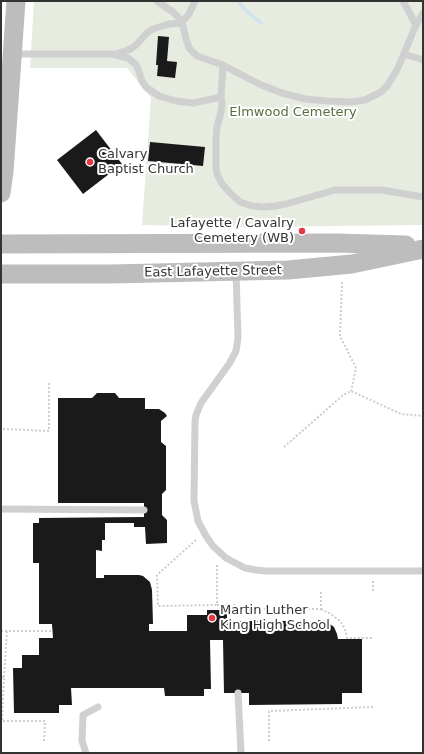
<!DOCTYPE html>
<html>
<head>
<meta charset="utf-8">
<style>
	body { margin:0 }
	#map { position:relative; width:424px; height:754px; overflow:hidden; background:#fff; font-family:"DejaVu Sans",sans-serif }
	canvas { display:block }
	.frame { position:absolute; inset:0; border:2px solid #333; pointer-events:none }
</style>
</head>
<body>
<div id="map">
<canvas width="424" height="754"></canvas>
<div class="frame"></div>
</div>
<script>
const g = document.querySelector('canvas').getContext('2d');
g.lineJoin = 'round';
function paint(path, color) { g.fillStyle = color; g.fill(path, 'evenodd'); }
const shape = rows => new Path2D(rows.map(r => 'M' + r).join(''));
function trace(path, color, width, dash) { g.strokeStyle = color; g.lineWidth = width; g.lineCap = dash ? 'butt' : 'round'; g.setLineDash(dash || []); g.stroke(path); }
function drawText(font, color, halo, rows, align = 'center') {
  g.font = font + ' "DejaVu Sans",sans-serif'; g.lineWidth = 4; g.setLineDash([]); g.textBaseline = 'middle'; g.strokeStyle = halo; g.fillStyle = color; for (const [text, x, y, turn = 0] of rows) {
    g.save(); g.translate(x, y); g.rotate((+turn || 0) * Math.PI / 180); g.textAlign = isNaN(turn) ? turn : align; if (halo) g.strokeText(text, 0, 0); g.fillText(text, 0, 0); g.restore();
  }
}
const green = shape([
	[34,1,423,1,423,225,249,227,142,225,151,98,127,68,30,68]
]);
const stream = shape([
	[238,1,244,9,261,23]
]);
const building = shape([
	[158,36,169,37,167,61,177,62,175,78,157,76,158,65,156,65],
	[96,130,122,164,83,194,57,160],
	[150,142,205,147,203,166,148,161],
	[97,393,115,393,119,398,145,398,145,409,159,409,165,413,167,416,161,421,161,442,166,446,166,490,162,494,162,515,167,520,167,543,146,544,145,527,134,527,134,523,105,523,105,540,102,540,102,551,96,550,96,578,104,578,104,575,139,575,143,576,150,582,152,590,153,624,149,624,149,631,187,631,187,615,207,615,207,610,227,610,227,621,295,621,295,624,318,624,318,620,326,621,334,627,337,634,338,639,362,639,362,693,342,693,342,704,249,705,249,693,224,693,223,640,210,640,211,689,204,689,204,696,165,696,164,688,71,688,72,705,59,705,59,713,14,713,13,668,22,668,22,655,39,655,39,638,53,638,52,624,39,624,39,563,33,563,33,523,39,523,39,518,144,517,144,503,58,503,58,398,92,398]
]);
const path = shape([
	[342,282,340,336,356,368,351,391],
	[3,429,49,431,49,383],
	[284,447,342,396,351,391,401,414,423,416],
	[196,540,157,575,158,606,217,605],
	[217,565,217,605,234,605,241,609,321,609,321,591],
	[373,591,373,581],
	[321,609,331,614,340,621,345,629,347,638,373,638],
	[1,631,52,631],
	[1,677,4,677,2,721,45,721,44,741],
	[4,677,7,631],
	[269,741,269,711,373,707]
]);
const lane = shape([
	[157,1,173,12,178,17,183,26,186,39,189,48,197,56,223,65,259,84,282,93,305,99,328,101,351,102,365,100,381,92,387,86,397,70,416,25,423,13],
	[403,1,416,25],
	[14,54,116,54,128,50,132,48,136,45,148,32,153,29,169,24,181,23,189,14,195,1],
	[404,54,423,60],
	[116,55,128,58,133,62,136,65,138,69,142,81,146,87,159,96,176,101,193,103,198,102,221,97],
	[223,65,221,97,222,104,221,112,217,127,216,139,216,168,217,174,222,184,230,193,240,202,252,206,263,207,275,206,286,204,335,190,382,190,423,197],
	[236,271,238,338,236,351,229,364,201,403,196,415,195,422,194,501,198,521,206,536,213,546,226,558,245,568,256,570,265,571,423,571],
	[1,509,144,510],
	[238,693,241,753],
	[86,753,82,741,83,715,98,707]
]);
const secondary = shape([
	[1,193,4,172,16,1],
	[1,244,336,243,406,245],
	[1,274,111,274,288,270,352,264,423,249]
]);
const markers = [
	[90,162,4,"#e63946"],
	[302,231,4,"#e63946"],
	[212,618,4,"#e63946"]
];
const parkNames = [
	["Elmwood Cemetery",293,113]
];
const poiNames = [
	["Calvary",98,155],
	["Baptist Church",98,170],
	["Lafayette / Cavalry",294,224,"right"],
	["Cemetery (WB)",294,239,"right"],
	["Martin Luther",220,611],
	["King High School",220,626]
];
const streetNames = [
	["East Lafayette Street",213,272,-1]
];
paint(green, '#e6ecdf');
trace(stream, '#cfe2ee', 3.5);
paint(building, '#1a1a1a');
trace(path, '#cdcdcd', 2, [2, 2]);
trace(lane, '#d0d0d0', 7);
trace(secondary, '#bdbdbd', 19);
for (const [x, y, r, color] of markers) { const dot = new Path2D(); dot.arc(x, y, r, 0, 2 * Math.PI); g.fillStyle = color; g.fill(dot); trace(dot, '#fff', 1.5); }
drawText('13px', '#56703f', '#fff', parkNames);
drawText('13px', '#333', '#fff', poiNames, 'left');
drawText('13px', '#333', '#fff', streetNames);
</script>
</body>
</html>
